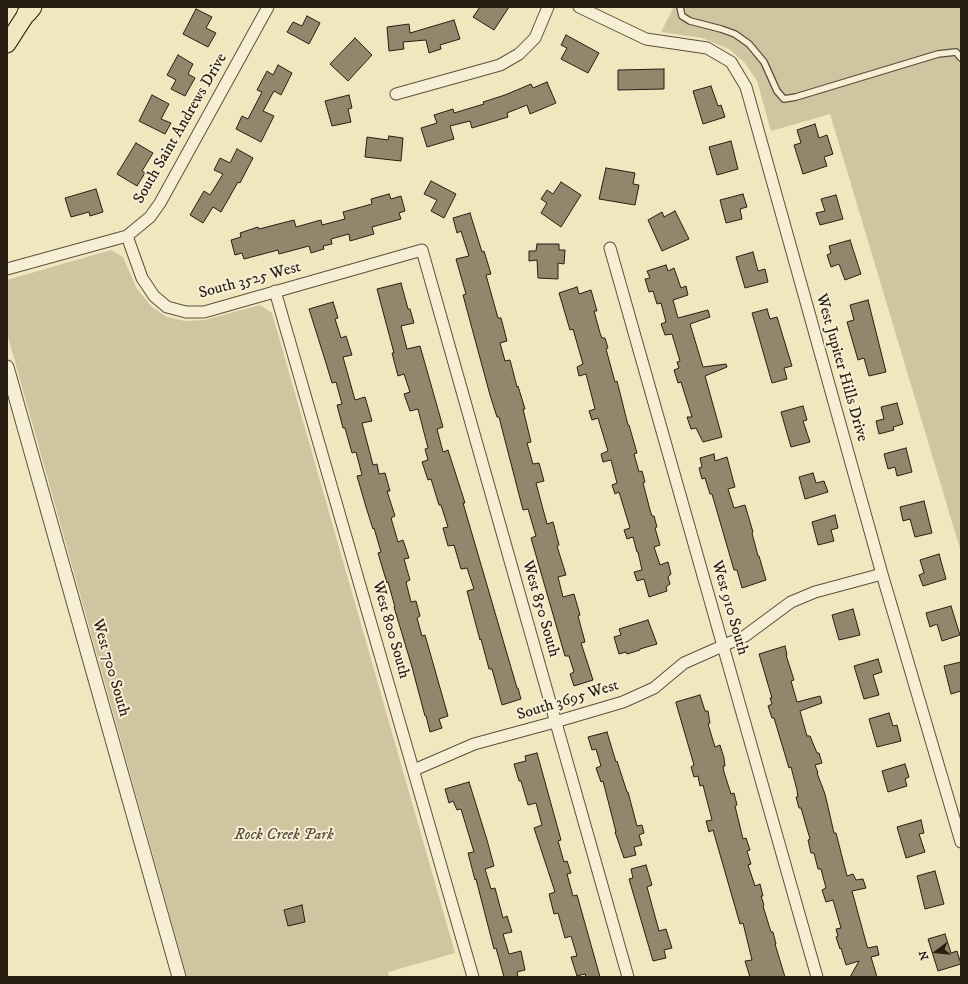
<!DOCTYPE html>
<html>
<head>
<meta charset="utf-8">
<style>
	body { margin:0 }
	#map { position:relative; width:968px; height:984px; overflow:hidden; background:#f2e6be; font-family:"IM FELL DW Pica",serif }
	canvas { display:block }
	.frame { position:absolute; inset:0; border:8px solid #291e14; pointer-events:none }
	.north { position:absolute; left:916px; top:932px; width:40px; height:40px; -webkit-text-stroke:3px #f7efd5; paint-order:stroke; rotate:254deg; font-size:11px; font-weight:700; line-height:16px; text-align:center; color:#291e14 }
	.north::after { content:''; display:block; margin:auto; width:14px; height:18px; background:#291e14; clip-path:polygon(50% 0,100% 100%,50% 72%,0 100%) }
</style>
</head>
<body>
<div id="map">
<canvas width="968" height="984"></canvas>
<div class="frame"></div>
<div class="north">N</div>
</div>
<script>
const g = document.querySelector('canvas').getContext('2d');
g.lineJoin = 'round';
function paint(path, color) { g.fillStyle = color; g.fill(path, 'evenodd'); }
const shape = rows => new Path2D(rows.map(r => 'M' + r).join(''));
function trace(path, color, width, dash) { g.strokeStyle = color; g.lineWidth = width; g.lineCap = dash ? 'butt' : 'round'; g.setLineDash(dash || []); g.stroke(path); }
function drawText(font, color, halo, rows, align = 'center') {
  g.font = font + ' "IM FELL DW Pica",serif'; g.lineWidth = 4; g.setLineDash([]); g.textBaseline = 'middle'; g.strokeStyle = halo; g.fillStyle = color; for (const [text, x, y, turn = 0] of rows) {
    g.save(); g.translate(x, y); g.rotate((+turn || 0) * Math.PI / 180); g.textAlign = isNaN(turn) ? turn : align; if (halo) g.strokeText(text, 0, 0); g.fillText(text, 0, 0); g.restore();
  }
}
const green = shape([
	[674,7,961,7,961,552,830,114,771,131,757,81,745,63,729,49,702,38,661,32],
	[111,250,123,257,137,289,152,307,167,317,185,321,205,320,260,305,272,313,455,953,388,972,389,977,187,977,7,333,7,280]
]);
const building = shape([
	[480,7,509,7,494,30,473,17,480,7],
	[196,9,212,17,206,28,216,33,208,47,183,34,196,9],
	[307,16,320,23,309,44,287,32,293,22,302,26,307,16],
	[454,20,460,39,440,45,441,49,429,53,426,40,403,42,404,49,389,51,387,27,409,24,410,33,454,20],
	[566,35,599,53,588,73,561,59,567,48,561,45,566,35],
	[355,38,372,55,348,81,330,64,355,38],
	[178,55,193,64,188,74,195,78,185,96,171,89,176,80,167,75,178,55],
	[278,65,292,73,281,95,274,91,263,111,274,116,261,142,236,129,242,116,248,119,262,92,257,90,267,71,273,75,278,65],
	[664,69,664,89,618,90,618,70,664,69],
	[547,82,556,103,530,114,527,105,507,113,508,117,472,128,470,121,450,126,454,139,427,147,421,128,437,123,434,115,453,109,454,113,484,104,483,102,505,95,531,84,533,88,547,82],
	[711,86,718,106,721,105,725,117,703,124,693,91,711,86],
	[152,95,169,104,161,119,171,123,165,134,139,121,152,95],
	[349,95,352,108,348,109,351,122,332,126,325,101,349,95],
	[815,124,819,138,827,135,833,154,824,157,827,166,803,174,794,145,801,143,797,130,815,124],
	[389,136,403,138,401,161,365,157,367,137,388,140,389,136],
	[731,141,738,169,717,175,709,147,731,141],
	[136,143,153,153,142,171,145,173,137,186,117,174,136,143],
	[237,149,253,158,240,183,238,182,221,212,213,207,203,223,190,215,204,191,210,195,223,174,214,170,220,158,230,163,237,149],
	[606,168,635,173,633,184,639,185,635,205,599,199,606,168],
	[431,181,456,194,444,218,431,211,437,200,424,194,431,181],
	[561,182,581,195,561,227,541,213,547,203,541,199,547,190,553,194,561,182],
	[96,189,103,212,90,216,89,212,71,217,65,198,96,189],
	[389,194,391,199,401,196,405,211,399,213,401,219,372,227,374,234,350,241,349,234,331,239,332,244,323,246,324,249,311,253,309,246,279,254,278,250,244,259,242,253,235,255,231,240,241,237,240,233,258,227,259,229,294,220,296,227,321,220,322,225,345,219,343,212,372,204,371,199,389,194],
	[743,194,747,207,740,209,742,219,726,223,720,200,743,194],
	[836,195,843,219,820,225,816,213,825,211,821,199,836,195],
	[675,211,689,239,662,251,648,220,662,212,664,217,675,211],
	[470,213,482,252,484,251,491,274,486,275,498,318,501,318,507,341,500,343,505,361,510,360,517,387,518,386,525,409,523,409,531,442,527,443,533,464,539,463,544,481,536,483,547,524,553,522,559,545,557,546,566,575,558,577,563,597,574,594,580,615,578,616,585,642,581,643,593,680,574,686,570,674,574,672,569,656,565,656,531,538,536,536,528,509,523,510,499,417,497,417,490,395,463,295,466,294,456,259,469,256,461,231,457,233,453,218,470,213],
	[850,240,861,274,845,280,839,264,831,267,827,255,831,253,829,246,850,240],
	[537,244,559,244,559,250,565,250,564,264,558,263,558,279,538,278,537,260,529,261,529,251,536,251,537,244],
	[753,252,758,271,765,269,768,282,745,288,736,257,753,252],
	[666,265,668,271,674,268,681,288,686,286,688,295,673,300,678,318,708,310,710,317,690,324,703,367,726,364,727,367,705,376,722,437,703,442,696,428,691,429,687,417,692,417,681,382,678,383,674,370,679,368,677,362,680,361,672,334,665,335,661,324,666,322,661,303,657,304,653,291,649,292,645,279,650,278,647,271,666,265],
	[401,283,408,309,410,309,414,323,401,326,407,349,420,346,443,427,437,429,443,452,448,450,465,503,463,503,517,688,518,688,521,699,502,705,492,669,489,669,481,639,480,640,467,591,474,589,467,568,461,569,454,545,448,546,443,528,448,527,441,505,439,505,431,479,428,480,422,462,428,460,425,449,428,448,418,409,410,411,404,394,410,392,404,374,398,376,392,353,394,353,377,289,401,283],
	[577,287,579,294,591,290,597,311,594,311,600,333,602,338,605,338,608,348,606,349,615,382,617,381,628,425,629,425,637,453,634,454,639,472,642,471,645,482,643,483,650,510,652,516,654,516,657,527,655,528,660,545,654,547,660,565,668,562,671,574,668,577,670,584,666,587,667,591,649,597,644,579,637,581,634,572,642,570,638,552,637,552,633,537,627,539,624,530,630,528,619,492,615,494,612,485,617,483,611,460,603,462,601,454,608,451,598,418,592,420,589,411,595,409,586,374,579,376,577,367,583,364,573,329,570,330,559,293,577,287],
	[868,300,886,372,869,376,864,358,858,360,847,322,854,320,850,305,868,300],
	[333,302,338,318,335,319,341,338,346,336,352,355,343,357,355,400,365,397,372,421,362,423,373,465,377,464,379,474,385,473,390,491,387,491,395,516,391,518,398,542,403,540,409,558,404,559,410,580,406,582,411,602,416,601,420,616,417,618,422,636,425,635,448,716,439,719,442,728,430,732,426,716,425,716,412,667,394,607,395,607,388,582,387,583,378,553,381,552,374,528,373,529,366,507,357,476,362,475,356,452,352,453,345,428,343,428,337,405,342,404,336,382,332,383,326,363,309,309,333,302],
	[767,309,770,319,777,317,792,366,784,368,787,379,772,383,752,313,767,309],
	[897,403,903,424,893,427,894,430,879,434,876,421,884,419,881,407,897,403],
	[803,406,807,420,803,421,810,442,791,447,781,412,803,406],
	[906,448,912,472,897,476,895,467,888,469,884,454,906,448],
	[714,454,715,461,727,457,735,487,728,489,734,508,745,505,753,532,752,533,758,556,759,556,766,580,742,588,737,570,734,570,712,494,710,494,705,478,702,479,699,468,702,467,700,458,714,454],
	[813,473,816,483,824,481,828,492,805,499,799,477,813,473],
	[924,501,932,533,915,537,910,519,903,521,900,507,924,501],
	[835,515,838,528,831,530,834,541,818,545,812,522,835,515],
	[939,554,946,579,923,586,919,575,924,573,920,560,939,554],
	[951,606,960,635,942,641,937,624,930,627,926,613,951,606],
	[853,609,860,635,839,640,832,615,853,609],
	[648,620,657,644,640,649,640,650,627,654,626,652,619,654,614,637,621,635,619,629,648,620],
	[785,646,787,655,786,655,794,680,791,681,797,702,820,696,822,703,800,711,807,736,810,736,817,753,819,753,822,763,815,765,818,773,817,773,825,794,834,833,836,833,847,876,853,874,856,880,863,879,866,888,852,891,867,946,868,948,877,946,879,955,871,957,877,977,850,977,859,961,846,965,841,948,840,949,836,937,838,936,836,929,841,928,833,900,826,902,822,890,826,888,821,869,818,869,814,853,811,853,808,840,810,839,801,808,799,808,796,797,798,797,797,790,791,767,789,768,774,718,772,718,768,706,772,704,770,698,772,698,759,654,785,646],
	[878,659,882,672,873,675,879,695,864,699,854,666,878,659],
	[961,662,961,691,951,694,944,666,961,662],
	[700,695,705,711,708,711,710,723,708,724,715,747,720,745,724,758,725,766,723,766,724,772,731,794,734,793,737,805,735,806,743,839,746,838,750,850,747,851,751,864,748,865,755,886,760,884,763,896,761,896,764,905,763,906,771,932,773,932,776,944,775,944,785,977,750,977,745,961,752,960,743,923,740,924,713,830,709,832,706,821,712,820,703,785,700,786,698,776,694,777,691,767,694,765,676,703,676,702,700,695],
	[889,713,893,726,897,725,901,741,877,747,869,719,889,713],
	[607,732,616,762,617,761,627,792,628,792,637,826,642,825,644,833,639,835,642,845,634,847,636,855,624,858,615,832,616,832,603,781,601,782,596,768,601,766,596,749,592,750,588,737,607,732],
	[537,753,561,840,558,841,564,862,567,861,571,873,567,874,573,896,577,895,600,977,586,977,585,974,577,976,571,957,577,956,571,936,565,938,558,913,554,914,549,894,555,892,534,828,542,825,536,803,528,805,521,781,519,781,514,764,526,761,525,756,537,753],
	[905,764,909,777,905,779,907,786,888,792,882,771,905,764],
	[469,782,487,840,494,866,485,869,491,889,495,888,503,918,507,916,512,932,503,934,509,954,521,951,525,970,517,972,518,977,504,977,496,948,494,949,476,879,475,880,468,853,474,852,461,809,457,810,453,801,449,803,445,789,469,782],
	[921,820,924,833,919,834,925,852,906,858,897,827,921,820],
	[646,865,652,885,647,887,659,931,666,929,672,948,664,950,666,958,653,961,629,879,633,878,631,869,646,865],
	[935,871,944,904,925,909,917,876,935,871],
	[302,905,305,922,288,926,284,910,302,905],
	[945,934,951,953,957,951,961,964,938,971,928,939,945,934]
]);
const service = shape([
	[680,7,682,16,690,21,721,29,735,34,749,44,764,62,777,91,784,99,796,97,938,54,956,52,961,58]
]);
const minor = shape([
	[579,7,646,39,707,48,731,62,746,87,882,574,961,842],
	[396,94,500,65,519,54,535,38,548,7],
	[127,236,142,278,154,296,167,307,186,312,204,312,422,250,628,977],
	[610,248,817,977],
	[7,269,127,236,150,217,160,203,268,7],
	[275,291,473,977],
	[414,770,474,744,555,722,623,702,654,688,684,663,745,636,791,602,815,592,882,574]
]);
const tertiary = shape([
	[7,367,179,977]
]);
const primary = shape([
	[7,44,27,13]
]);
const motorway = shape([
	[27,13,32,7]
]);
const streetNames = [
	["South Saint Andrews Drive",181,129,-60],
	["South 3525 West",250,281,-15],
	["West Jupiter Hills Drive",841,368,74],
	["West 910 South",729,608,74],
	["West 850 South",540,609,74],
	["West 800 South",390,630,74],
	["West 700 South",110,668,74],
	["South 3695 West",568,701,-17]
];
const parkNames = [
	["Rock Creek Park",284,836]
];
paint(green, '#d0c4a1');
paint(building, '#92866c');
trace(building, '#291e14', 1);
trace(service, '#5b503e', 8);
trace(minor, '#5b503e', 13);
trace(tertiary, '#5b503e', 15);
trace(primary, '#291e14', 19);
trace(motorway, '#291e14', 21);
trace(service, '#f7efd5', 5.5);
trace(minor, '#f7efd5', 11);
trace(tertiary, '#f7efd5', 13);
trace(primary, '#f2e6be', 17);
trace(motorway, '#f2e6be', 19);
drawText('16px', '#291e14', '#f7efd5', streetNames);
drawText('italic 16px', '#5b503e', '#f7efd5', parkNames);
</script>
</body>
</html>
